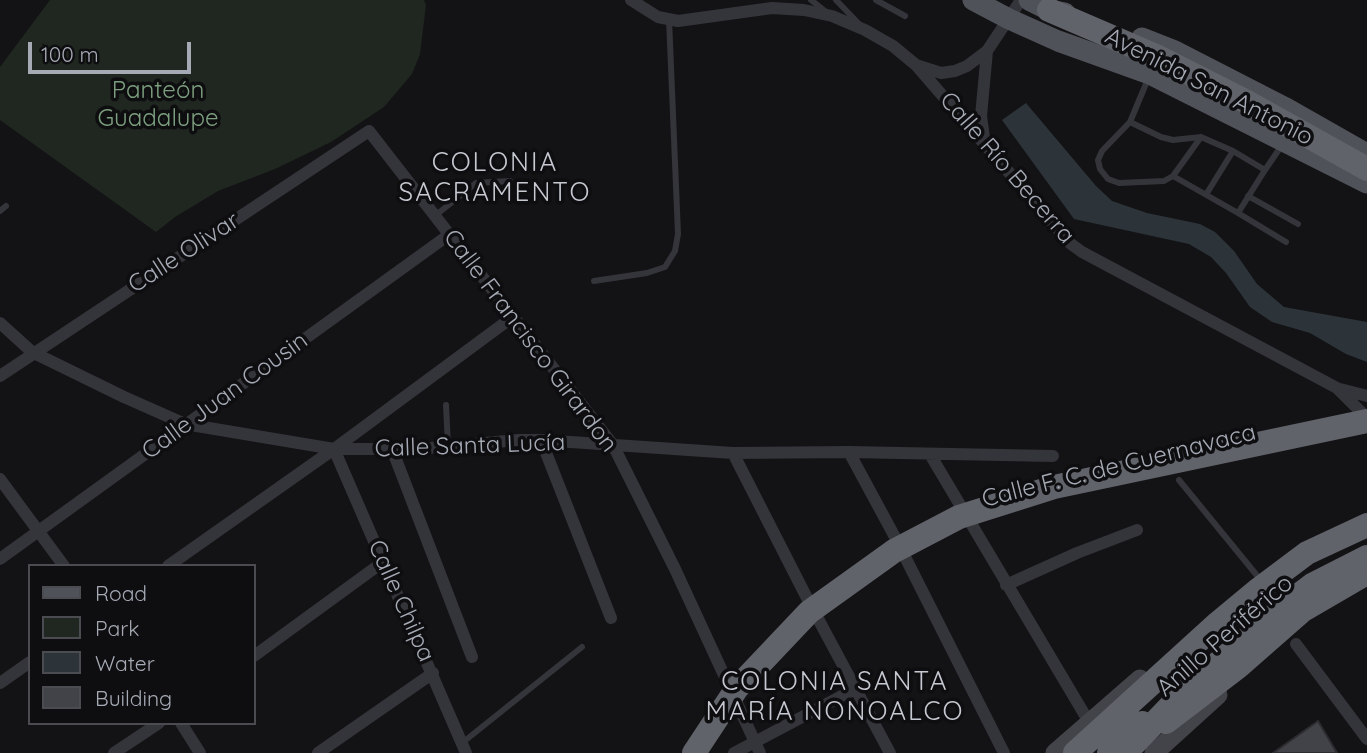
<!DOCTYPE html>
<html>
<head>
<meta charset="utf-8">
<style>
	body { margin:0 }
	#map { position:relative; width:1367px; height:753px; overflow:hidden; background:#131315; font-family:Quicksand,sans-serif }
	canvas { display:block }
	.legend { position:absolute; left:28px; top:564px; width:228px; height:161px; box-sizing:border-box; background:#0e0e10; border:2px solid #4a4c52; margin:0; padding:9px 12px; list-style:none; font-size:21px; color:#a5aab5 }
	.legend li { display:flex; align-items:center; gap:14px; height:35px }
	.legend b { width:35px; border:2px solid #4a4c52 }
	.scale { position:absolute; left:28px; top:42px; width:163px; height:32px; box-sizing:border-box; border:4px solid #a5aab5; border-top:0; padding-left:9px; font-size:21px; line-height:24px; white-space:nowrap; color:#a5aab5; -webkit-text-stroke:5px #0e0e10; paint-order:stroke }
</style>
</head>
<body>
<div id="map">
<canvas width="1367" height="753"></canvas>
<ul class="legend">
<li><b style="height:9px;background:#505259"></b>Road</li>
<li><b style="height:19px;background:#202720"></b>Park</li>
<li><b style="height:19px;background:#2c343a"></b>Water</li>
<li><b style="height:19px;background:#424348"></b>Building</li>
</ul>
<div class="scale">100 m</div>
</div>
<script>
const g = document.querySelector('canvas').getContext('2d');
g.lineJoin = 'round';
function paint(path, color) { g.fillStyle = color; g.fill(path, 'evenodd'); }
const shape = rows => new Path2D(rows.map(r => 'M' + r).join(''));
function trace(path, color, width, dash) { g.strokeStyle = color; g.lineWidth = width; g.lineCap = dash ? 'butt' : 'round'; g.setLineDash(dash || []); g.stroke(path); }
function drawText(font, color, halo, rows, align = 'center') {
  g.font = font + ' Quicksand,sans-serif'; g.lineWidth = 7; g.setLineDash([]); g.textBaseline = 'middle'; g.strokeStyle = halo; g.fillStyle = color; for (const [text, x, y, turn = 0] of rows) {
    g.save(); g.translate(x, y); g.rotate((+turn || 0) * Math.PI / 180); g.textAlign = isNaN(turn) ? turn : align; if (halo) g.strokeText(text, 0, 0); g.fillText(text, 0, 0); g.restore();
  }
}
const green = shape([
	[50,0,424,0,426,5,420,54,412,74,384,107,331,142,275,169,218,191,175,217,156,232,0,120,0,67]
]);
const water = shape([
	[1026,103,1096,186,1112,201,1147,213,1200,224,1215,232,1234,251,1257,284,1284,307,1367,322,1367,362,1346,354,1310,333,1272,322,1250,307,1226,273,1211,257,1189,244,1074,219,1002,120]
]);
const building = shape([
	[1318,721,1337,753,1273,753,1318,721]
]);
const lane = shape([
	[811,0,825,11],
	[836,0,859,24],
	[876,0,905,16],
	[1148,79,1130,122,1102,151,1098,160,1100,169,1108,179,1119,183,1164,181,1173,176,1201,137],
	[1130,122,1161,137,1173,140,1201,137,1233,151,1265,170,1238,213,1286,242],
	[1265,170,1282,145],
	[1173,176,1238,213],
	[1207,193,1233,151],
	[1248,196,1298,224],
	[0,211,6,206],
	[436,215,476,183,510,181],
	[594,281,647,273,665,267,675,251,678,234,669,19],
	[446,405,448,446],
	[1179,480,1259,578],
	[462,743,582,647]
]);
const street = shape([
	[631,0,658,17,678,21,772,8,804,10,832,16,865,30,893,46,916,65,1071,244,1082,252,1337,388,1367,418],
	[916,65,941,73,955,71,967,66,987,51,1021,0],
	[985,145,981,116,987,51],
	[0,323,32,352,124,397,185,424,334,449,418,449,518,440,541,440,733,453,849,452,1053,456],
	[0,376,369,131,613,445,675,569,760,753],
	[1340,389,1367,396],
	[541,440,611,618],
	[334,449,466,753],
	[392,449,472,657],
	[849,452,896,539,1004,753],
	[733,453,808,600,890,753],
	[931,456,1089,722],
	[0,479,64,566],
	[0,559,450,234],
	[168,566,334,449,514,316],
	[1006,585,1077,553,1137,530],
	[1296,644,1367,739],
	[254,656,383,562],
	[0,683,30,662],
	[181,723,200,753],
	[114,753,159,723],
	[318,753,433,673],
	[734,753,855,689]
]);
const secondary = shape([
	[1055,753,1140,679],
	[1154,753,1218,695]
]);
const primary = shape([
	[973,0,1009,19,1058,41,1150,74,1367,183],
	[1029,0,1049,10,1065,13],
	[1142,38,1175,51,1284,107,1367,154]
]);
const highway = shape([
	[1049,10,1156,56,1247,102,1367,169],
	[1166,722,1238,667,1303,610,1367,573],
	[1075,753,1218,623,1259,589,1307,553,1367,525],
	[1109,753,1142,723]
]);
const highwayBridge = shape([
	[1131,747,1184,692,1287,604,1312,585,1367,557],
	[694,753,737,688,809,612,894,551,959,517,1054,487,1367,421]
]);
const streetNames = [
	["Avenida San Antonio",1209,87,27],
	["Calle Río Becerra",1007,168,49],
	["Calle Olivar",184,253,-33],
	["Calle Francisco Girardon",530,341,53],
	["Calle Juan Cousin",225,396,-36],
	["Calle Santa Lucía",470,446,-2],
	["Calle F. C. de Cuernavaca",1119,466,-14],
	["Calle Chilpa",401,601,66],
	["Anillo Periférico",1225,636,-41]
];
const parkNames = [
	["Panteón",158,91],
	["Guadalupe",158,119]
];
const neighbourhoodNames = [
	["COLONIA",495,163],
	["SACRAMENTO",495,193],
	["COLONIA SANTA",835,682],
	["MARÍA NONOALCO",835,712]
];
paint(green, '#202720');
paint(water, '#2c343a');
paint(building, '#424348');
trace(building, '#2d2d31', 2);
trace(lane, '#34353a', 6);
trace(street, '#34353a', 12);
trace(secondary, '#42444a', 19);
trace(primary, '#505259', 21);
trace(highway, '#61636b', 24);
trace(highwayBridge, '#61636b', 24);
drawText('24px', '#a5aab5', '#0e0e10', streetNames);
drawText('24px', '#7d9f7f', '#0e0e10', parkNames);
g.letterSpacing = '2px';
drawText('26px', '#c6c9d1', '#0e0e10', neighbourhoodNames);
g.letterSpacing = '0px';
</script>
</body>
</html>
